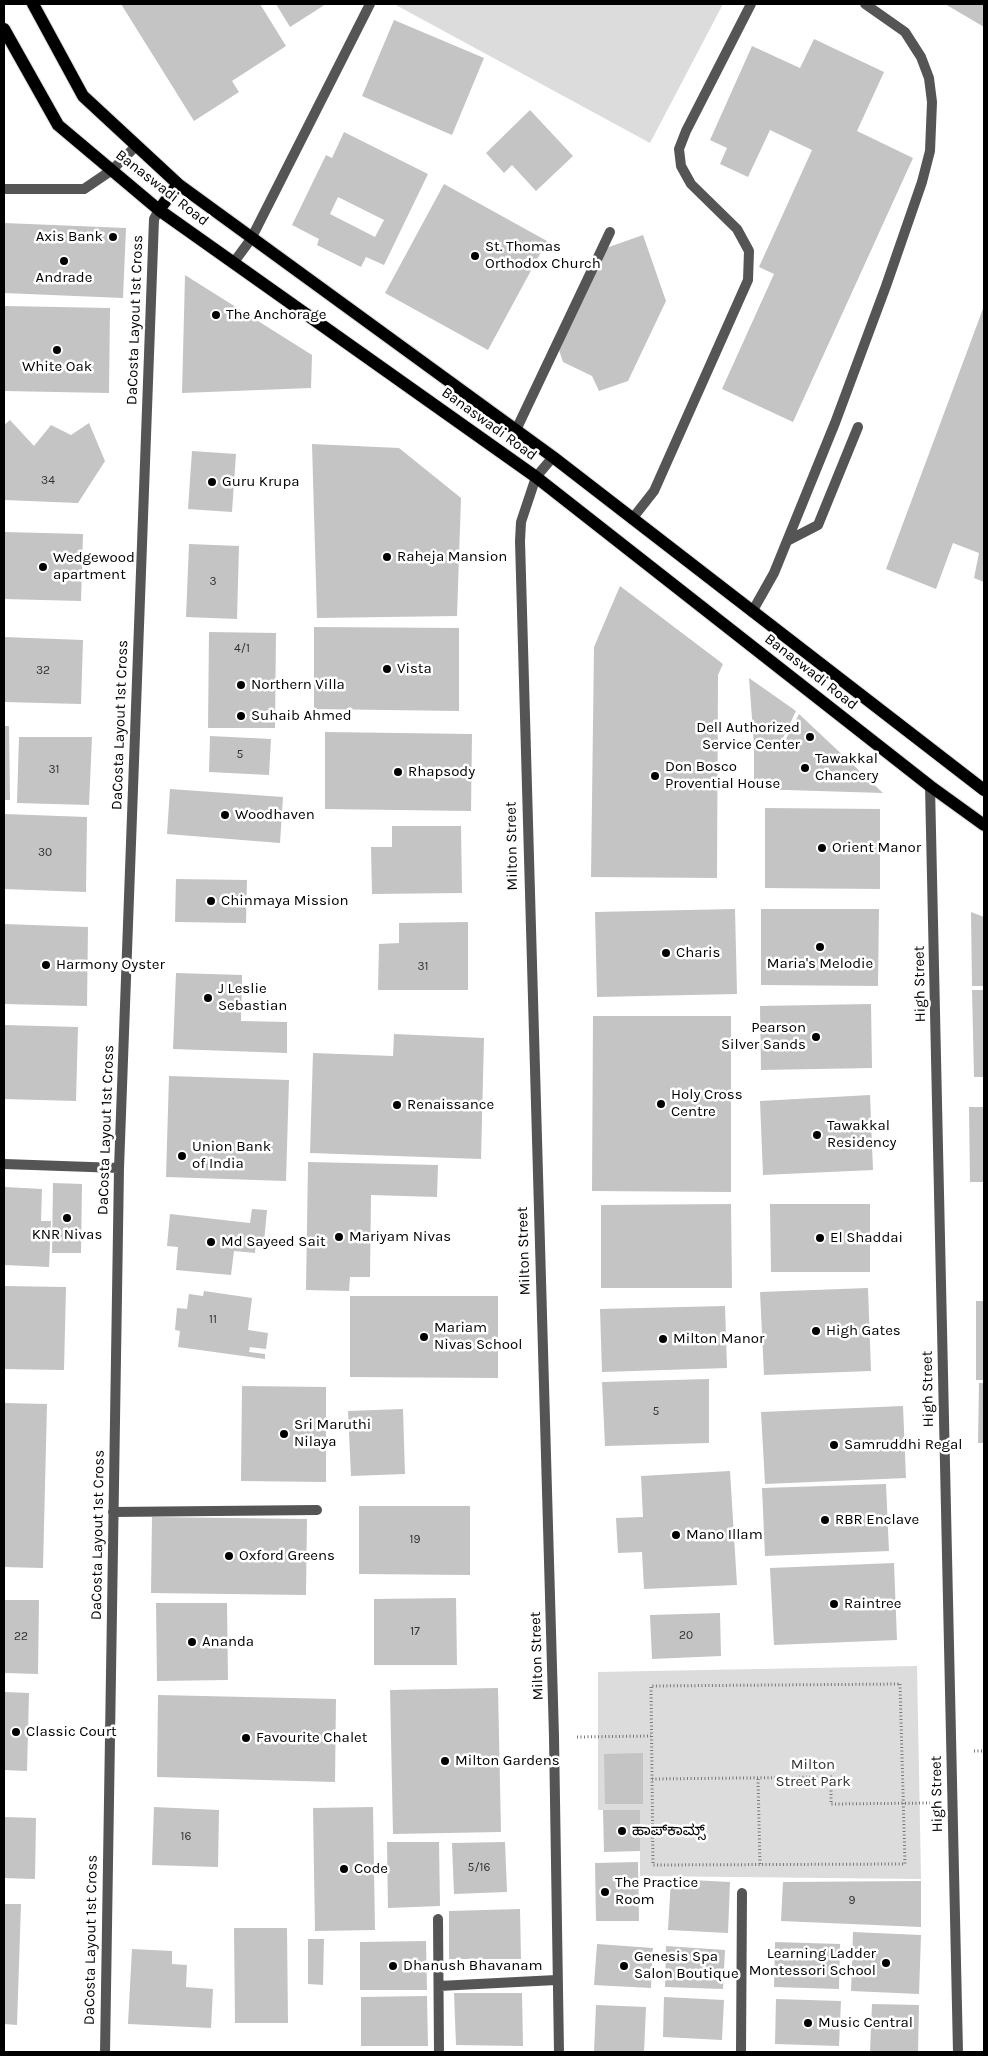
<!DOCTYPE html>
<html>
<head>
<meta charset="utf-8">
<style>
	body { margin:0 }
	#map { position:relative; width:988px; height:2056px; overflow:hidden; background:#fff; font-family:Karla,sans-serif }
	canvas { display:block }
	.frame { position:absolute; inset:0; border:5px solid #000; pointer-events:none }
</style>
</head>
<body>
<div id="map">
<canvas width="988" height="2056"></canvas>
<div class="frame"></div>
</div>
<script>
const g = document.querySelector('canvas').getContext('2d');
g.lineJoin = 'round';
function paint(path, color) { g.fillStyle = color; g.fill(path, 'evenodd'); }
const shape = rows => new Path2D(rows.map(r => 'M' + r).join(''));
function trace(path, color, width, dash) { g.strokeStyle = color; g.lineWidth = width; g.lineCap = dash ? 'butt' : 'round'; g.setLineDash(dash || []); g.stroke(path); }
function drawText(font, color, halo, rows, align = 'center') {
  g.font = font + ' Karla,"Noto Sans Kannada",sans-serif'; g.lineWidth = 5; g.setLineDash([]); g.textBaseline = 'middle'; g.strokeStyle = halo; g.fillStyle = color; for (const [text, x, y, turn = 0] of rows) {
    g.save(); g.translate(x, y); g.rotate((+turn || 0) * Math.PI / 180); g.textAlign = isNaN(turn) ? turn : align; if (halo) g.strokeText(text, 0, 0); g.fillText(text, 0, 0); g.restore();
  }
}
const green = shape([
	[394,4,723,4,650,143],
	[917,1666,921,1879,640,1876,640,1810,598,1810,598,1672]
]);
const building = shape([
	[121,4,260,4,286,46,232,81,239,92,194,121],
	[276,4,326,4,290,27],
	[945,4,984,4,984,27],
	[394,20,484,58,452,135,362,96],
	[814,39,884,72,857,131,913,158,793,422,722,389,774,274,759,267,812,150,770,130,748,177,720,164,727,148,710,140,752,46,800,68],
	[530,110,573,156,536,191,512,165,504,173,486,153],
	[344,132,428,174,384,265,366,257,361,267,317,245,319,239,292,225,326,155,332,158],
	[338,197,384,220,375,237,330,214],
	[444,184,547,241,488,350,385,293],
	[4,223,126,228,123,298,4,293],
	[643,235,666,301,628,381,599,391,592,376,563,362,558,347,606,248],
	[185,275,312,355,311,388,182,393],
	[4,306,110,308,109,393,4,391],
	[984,306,984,582,974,578,979,553,953,543,936,589,886,569],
	[10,420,34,446,51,425,71,435,89,423,105,461,78,503,4,500,4,425],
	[312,444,399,448,461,498,457,616,317,618],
	[192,451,236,454,232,512,188,509],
	[4,532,83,534,81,601,4,599],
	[189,544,239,546,237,619,186,617],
	[620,586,723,664,718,675,717,878,591,877,594,647],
	[314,627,459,628,459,711,314,709],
	[209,632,276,633,275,728,208,728],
	[4,637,83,640,81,704,4,702],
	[749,678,796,711,781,742,754,745],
	[799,714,883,793,754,789,754,747,782,747],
	[4,726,9,726,10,800,4,800],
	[325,732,472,734,471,811,325,809],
	[210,736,271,739,269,775,209,772],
	[19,737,92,737,89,805,17,803],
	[170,789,283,797,280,843,167,834],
	[765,808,880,809,880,889,765,888],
	[4,814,87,817,86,892,4,889],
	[392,826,461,826,462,893,372,894,371,847,392,847],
	[176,879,247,880,246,923,175,922],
	[735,909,737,994,597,997,595,912],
	[761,909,879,909,878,986,761,985],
	[971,912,984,917,984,986,972,986],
	[468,922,468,990,378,990,379,944,399,943,399,923],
	[4,924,88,927,87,1006,4,1004],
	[176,973,242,975,241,1021,287,1022,287,1053,173,1049],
	[972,990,984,990,984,1077,974,1077],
	[871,1004,872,1068,761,1070,760,1006],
	[593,1016,731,1016,731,1192,592,1191],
	[4,1025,78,1027,76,1101,4,1099],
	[394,1034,484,1038,481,1159,310,1153,313,1053,393,1056],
	[169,1076,289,1080,286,1181,166,1177],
	[870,1095,873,1170,763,1175,760,1101],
	[969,1107,984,1107,984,1182,970,1182],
	[308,1162,438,1165,437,1197,371,1195,370,1277,350,1277,349,1291,306,1290],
	[53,1183,82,1184,81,1253,52,1253],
	[5,1187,42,1189,41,1221,51,1221,49,1267,4,1265],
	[731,1204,732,1288,601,1288,601,1205],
	[770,1204,870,1204,870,1272,771,1272],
	[252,1209,267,1210,264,1242,256,1241,255,1253,234,1251,231,1275,176,1270,178,1247,167,1246,170,1214,250,1223],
	[4,1286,66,1287,64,1370,4,1369],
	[868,1288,871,1371,764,1375,760,1292],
	[204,1291,252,1298,248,1330,268,1333,266,1349,250,1347,249,1352,265,1354,265,1359,178,1347,180,1331,175,1330,177,1308,187,1309,189,1294,203,1296],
	[350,1296,498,1296,498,1378,350,1377],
	[976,1301,984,1301,984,1380,976,1380],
	[725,1306,727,1368,602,1372,600,1309],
	[709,1379,709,1443,605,1446,602,1382],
	[979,1383,984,1383,984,1443,978,1443],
	[242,1386,326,1387,326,1482,241,1481],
	[4,1403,47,1404,43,1568,4,1567],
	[903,1406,906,1478,765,1484,761,1412],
	[403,1409,405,1474,351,1476,348,1411],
	[730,1471,737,1585,644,1589,642,1552,618,1553,616,1518,643,1517,641,1476],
	[886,1484,889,1551,765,1556,762,1488],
	[359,1506,470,1506,470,1575,359,1574],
	[152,1517,307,1519,306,1595,151,1593],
	[894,1563,897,1640,774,1645,770,1568],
	[456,1598,457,1665,374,1665,374,1599],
	[4,1600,39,1600,38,1674,4,1673],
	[156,1603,227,1603,228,1680,157,1681],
	[720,1613,721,1656,652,1659,650,1615],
	[498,1688,501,1832,393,1834,390,1690],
	[4,1692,29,1693,27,1771,4,1770],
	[158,1695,336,1699,335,1782,157,1777],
	[643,1753,643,1804,605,1804,604,1754],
	[154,1807,219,1810,218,1867,152,1865],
	[373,1807,375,1930,315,1931,313,1808],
	[603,1810,640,1810,640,1851,604,1852],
	[4,1817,36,1818,35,1879,4,1878],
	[387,1842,439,1842,440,1906,388,1908],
	[505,1842,507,1892,454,1894,452,1843],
	[638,1862,639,1921,596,1921,595,1863],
	[671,1879,730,1882,728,1933,668,1930],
	[921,1881,921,1927,781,1921,783,1882],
	[4,1904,21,1904,17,2025,4,2024],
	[520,1909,521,1959,449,1959,449,1911],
	[234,1928,287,1928,288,2023,235,2023],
	[853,1932,921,1935,919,1994,851,1991],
	[308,1939,324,1939,323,1985,308,1984],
	[426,1941,427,1990,360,1990,360,1942],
	[775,1942,840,1944,839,1989,774,1987],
	[597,1944,653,1948,651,1988,594,1985],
	[666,1946,725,1950,723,1989,665,1987],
	[132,1949,172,1951,172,1964,187,1965,186,1987,213,1989,211,2028,128,2024],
	[454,1993,522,1993,523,2046,456,2045],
	[427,1996,428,2046,361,2046,361,1997],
	[664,1997,724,2000,722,2040,663,2037],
	[776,1999,841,2001,839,2046,775,2044],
	[872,2004,919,2005,918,2052,870,2052],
	[596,2005,646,2007,644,2052,594,2052]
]);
const path = shape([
	[900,1684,905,1864,653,1865,651,1686,900,1684],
	[577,1737,651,1736],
	[974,1751,984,1751],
	[652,1779,831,1777,831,1804,930,1803],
	[758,1779,760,1865]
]);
const service = shape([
	[516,430,610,232]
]);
const minor = shape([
	[4,189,84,189,112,170,137,145],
	[234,262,251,239,370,4],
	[553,457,536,477,521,522,520,541,554,1737,559,2052],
	[632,519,654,491,748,280,749,251,737,229,691,184,681,166,679,149,686,131,751,4],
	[787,541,818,525,858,427],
	[752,612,774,573,835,423,886,286,922,182,930,151,932,102,929,78,921,57,905,32,865,4],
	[930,786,958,2052],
	[4,1164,119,1168],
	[113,1512,317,1510],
	[438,1919,439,2052],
	[439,1986,556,1980],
	[105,2052,119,1168,154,219,159,210],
	[741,2052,742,1893]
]);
const primary = shape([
	[33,4,83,96,178,184,553,457,984,790],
	[4,29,58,125,159,210,536,477,930,786,984,825],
	[159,210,178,184]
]);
const markers = [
	[113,237,5,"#000"],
	[475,256,5,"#000"],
	[64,261,5,"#000"],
	[216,315,5,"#000"],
	[57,350,5,"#000"],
	[212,482,5,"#000"],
	[387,557,5,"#000"],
	[43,567,5,"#000"],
	[387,669,5,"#000"],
	[241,685,5,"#000"],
	[241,716,5,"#000"],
	[810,737,5,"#000"],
	[805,768,5,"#000"],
	[398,772,5,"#000"],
	[655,776,5,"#000"],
	[225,815,5,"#000"],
	[822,848,5,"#000"],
	[211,901,5,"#000"],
	[820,947,5,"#000"],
	[666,953,5,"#000"],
	[46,965,5,"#000"],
	[208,998,5,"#000"],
	[816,1037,5,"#000"],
	[661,1104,5,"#000"],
	[397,1105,5,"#000"],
	[817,1135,5,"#000"],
	[182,1156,5,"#000"],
	[67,1218,5,"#000"],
	[339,1237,5,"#000"],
	[820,1238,5,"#000"],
	[211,1242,5,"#000"],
	[816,1331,5,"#000"],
	[424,1337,5,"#000"],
	[663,1339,5,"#000"],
	[284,1434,5,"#000"],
	[834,1445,5,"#000"],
	[825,1520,5,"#000"],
	[676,1535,5,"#000"],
	[229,1556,5,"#000"],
	[834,1604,5,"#000"],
	[192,1642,5,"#000"],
	[16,1732,5,"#000"],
	[246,1738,5,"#000"],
	[445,1761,5,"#000"],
	[622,1831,5,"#000"],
	[344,1869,5,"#000"],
	[605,1892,5,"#000"],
	[886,1963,5,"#000"],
	[393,1966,5,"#000"],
	[624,1966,5,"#000"],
	[808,2023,5,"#000"]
];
const numberNames = [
	["34",48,481],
	["3",213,582],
	["4/1",242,649],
	["32",43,671],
	["5",240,755],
	["31",54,770],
	["30",45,853],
	["31",423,967],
	["11",213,1320],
	["5",656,1412],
	["19",415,1540],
	["17",415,1632],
	["20",686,1636],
	["22",21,1637],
	["16",186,1837],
	["5/16",479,1868],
	["9",852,1901]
];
const streetNames = [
	["Banaswadi Road",162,188,38],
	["DaCosta Layout 1st Cross",135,320,-88],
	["Banaswadi Road",489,424,36],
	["Banaswadi Road",811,672,38],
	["DaCosta Layout 1st Cross",120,725,-88],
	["Milton Street",512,846,-91],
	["High Street",920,984,-91],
	["DaCosta Layout 1st Cross",106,1130,-88],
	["Milton Street",524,1251,-92],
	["High Street",928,1389,-91],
	["DaCosta Layout 1st Cross",98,1535,-89],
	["Milton Street",537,1656,-92],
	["High Street",937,1794,-91],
	["DaCosta Layout 1st Cross",91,1940,-89]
];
const poiNames = [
	["Axis Bank",103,237,"right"],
	["St. Thomas",485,247],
	["Orthodox Church",485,264],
	["Andrade",64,278,"center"],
	["The Anchorage",226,315],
	["White Oak",57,367,"center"],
	["Guru Krupa",222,482],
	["Raheja Mansion",397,557],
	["Wedgewood",53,558],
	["apartment",53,575],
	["Vista",397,669],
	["Northern Villa",251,685],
	["Suhaib Ahmed",251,716],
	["Dell Authorized",800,728,"right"],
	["Service Center",800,745,"right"],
	["Tawakkal",815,759],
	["Chancery",815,776],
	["Don Bosco",665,767],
	["Provential House",665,784],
	["Rhapsody",408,772],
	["Woodhaven",235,815],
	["Orient Manor",832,848],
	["Chinmaya Mission",221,901],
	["Charis",676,953],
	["Maria's Melodie",820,964,"center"],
	["Harmony Oyster",56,965],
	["J Leslie",218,989],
	["Sebastian",218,1006],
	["Pearson",806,1028,"right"],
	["Silver Sands",806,1045,"right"],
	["Holy Cross",671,1095],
	["Centre",671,1112],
	["Renaissance",407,1105],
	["Tawakkal",827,1126],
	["Residency",827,1143],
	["Union Bank",192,1147],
	["of India",192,1164],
	["KNR Nivas",67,1235,"center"],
	["Mariyam Nivas",349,1237],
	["El Shaddai",830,1238],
	["Md Sayeed Sait",221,1242],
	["Mariam",434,1328],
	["Nivas School",434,1345],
	["High Gates",826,1331],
	["Milton Manor",673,1339],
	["Sri Maruthi",294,1425],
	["Nilaya",294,1442],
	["Samruddhi Regal",844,1445],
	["RBR Enclave",835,1520],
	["Mano Illam",686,1535],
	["Oxford Greens",239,1556],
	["Raintree",844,1604],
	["Ananda",202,1642],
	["Classic Court",26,1732],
	["Favourite Chalet",256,1738],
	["Milton Gardens",455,1761],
	["ಹಾಪ್‌ಕಾಮ್ಸ್",632,1831],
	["Code",354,1869],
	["The Practice",615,1883],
	["Room",615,1900],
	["Learning Ladder",876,1954,"right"],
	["Montessori School",876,1971,"right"],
	["Genesis Spa",634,1957],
	["Salon Boutique",634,1974],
	["Dhanush Bhavanam",403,1966],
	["Music Central",818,2023]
];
const parkNames = [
	["Milton",813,1765],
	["Street Park",813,1782]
];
paint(green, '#dcdcdc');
paint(building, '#c4c4c4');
trace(primary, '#dbdbdb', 14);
trace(path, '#777', 3, [1, 2.5]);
trace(service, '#555', 10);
trace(minor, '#555', 10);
trace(primary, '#000', 12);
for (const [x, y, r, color] of markers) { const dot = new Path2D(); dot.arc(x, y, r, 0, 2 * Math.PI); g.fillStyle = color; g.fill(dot); trace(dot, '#fff', 2); }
drawText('12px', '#313131', null, numberNames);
drawText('15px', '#000', '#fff', streetNames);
drawText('15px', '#000', '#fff', poiNames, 'left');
drawText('15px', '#333', '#fff', parkNames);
</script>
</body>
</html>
